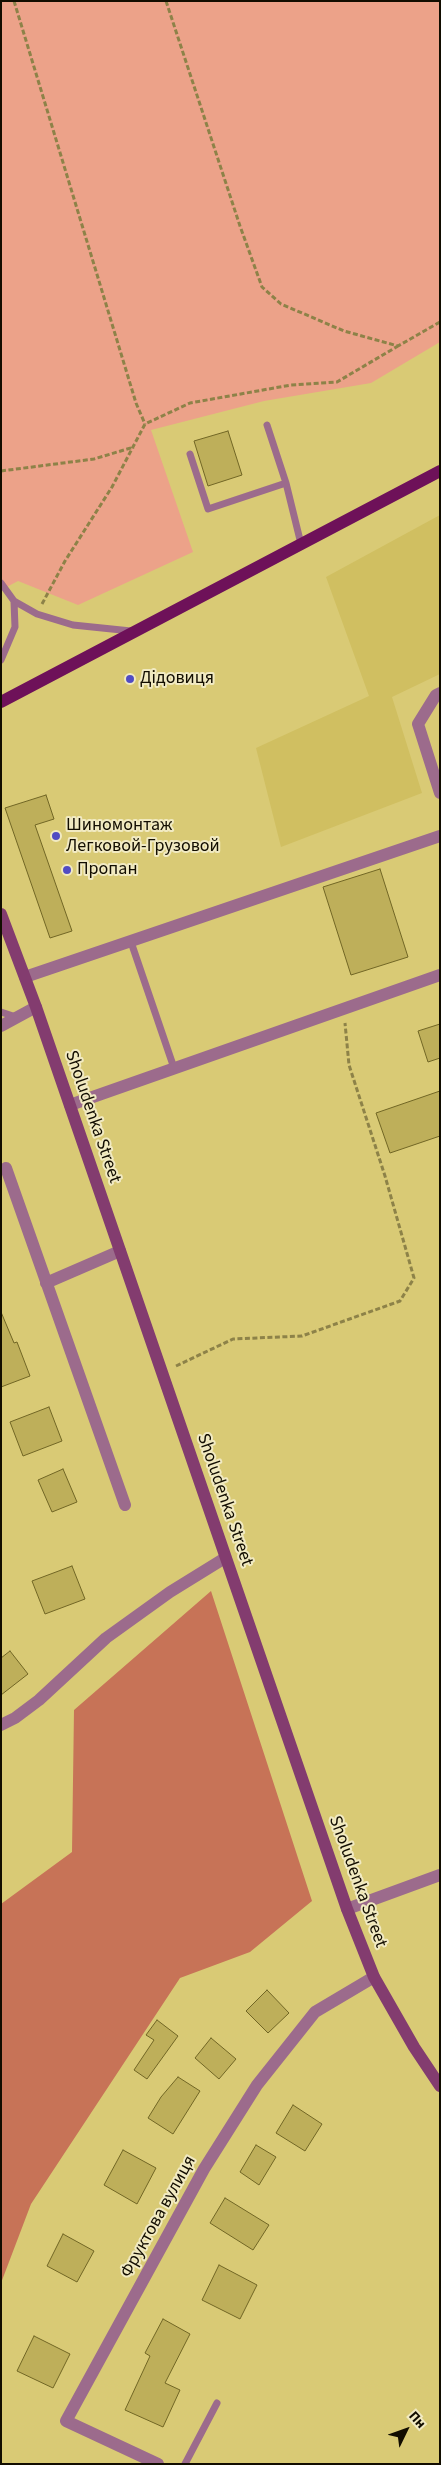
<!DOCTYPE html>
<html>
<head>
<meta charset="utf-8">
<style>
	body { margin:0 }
	#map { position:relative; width:441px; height:2465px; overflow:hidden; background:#d9ca75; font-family:"Source Sans 3",sans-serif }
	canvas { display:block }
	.frame { position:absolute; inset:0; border:2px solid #120d00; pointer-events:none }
	.north { position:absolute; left:381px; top:2405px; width:50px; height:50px; -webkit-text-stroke:4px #f1eac2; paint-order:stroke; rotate:48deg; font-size:14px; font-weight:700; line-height:20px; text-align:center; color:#120d00 }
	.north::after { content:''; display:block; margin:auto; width:18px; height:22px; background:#120d00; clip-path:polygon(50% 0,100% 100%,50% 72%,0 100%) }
</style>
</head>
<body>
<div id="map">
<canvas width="441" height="2465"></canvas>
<div class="frame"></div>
<div class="north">Пн</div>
</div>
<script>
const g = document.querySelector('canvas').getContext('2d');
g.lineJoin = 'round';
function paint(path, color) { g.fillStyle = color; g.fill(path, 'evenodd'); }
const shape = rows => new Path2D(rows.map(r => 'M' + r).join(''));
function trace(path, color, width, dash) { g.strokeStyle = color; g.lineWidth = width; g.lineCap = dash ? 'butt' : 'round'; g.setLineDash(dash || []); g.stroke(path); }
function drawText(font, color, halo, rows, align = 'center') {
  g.font = font + ' "Source Sans 3",sans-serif'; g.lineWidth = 4; g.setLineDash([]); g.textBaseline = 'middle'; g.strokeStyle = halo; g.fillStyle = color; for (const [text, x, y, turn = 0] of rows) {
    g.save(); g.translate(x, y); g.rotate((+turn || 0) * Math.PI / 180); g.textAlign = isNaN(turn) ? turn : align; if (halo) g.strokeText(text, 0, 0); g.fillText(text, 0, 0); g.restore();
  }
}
const built = shape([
	[440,515,440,674,392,697,422,793,281,847,256,748,369,696,326,577]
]);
const green = shape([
	[1,1,440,1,440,342,371,383,264,401,151,430,193,552,78,605,18,581,1,590]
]);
const forest = shape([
	[211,1591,312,1901,250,1952,180,1978,31,2204,1,2283,1,1904,72,1852,74,1710]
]);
const building = shape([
	[228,431,242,475,208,486,194,441,228,431],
	[46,795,54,819,35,825,72,931,50,938,5,808,46,795],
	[380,869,408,957,351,975,323,887,380,869],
	[440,1024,440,1058,428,1062,418,1031,440,1024],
	[440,1091,440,1136,390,1153,376,1113,440,1091],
	[1,1312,14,1343,17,1342,30,1376,1,1387,1,1312],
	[49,1407,62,1441,23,1456,10,1422,49,1407],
	[63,1469,77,1502,52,1512,38,1480,63,1469],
	[72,1566,85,1599,45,1614,32,1581,72,1566],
	[10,1651,28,1674,1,1695,1,1658,10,1651],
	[267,1990,289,2013,268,2033,246,2011,267,1990],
	[157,2020,178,2036,147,2079,134,2070,154,2040,146,2035,157,2020],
	[211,2038,236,2059,219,2079,195,2058,211,2038],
	[178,2077,200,2091,173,2134,148,2118,161,2097,178,2077],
	[293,2105,322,2124,305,2151,276,2133,293,2105],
	[256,2145,276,2157,259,2185,240,2172,256,2145],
	[123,2150,156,2168,137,2204,104,2185,123,2150],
	[225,2198,269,2225,253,2250,210,2223,225,2198],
	[63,2234,94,2251,77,2282,47,2266,63,2234],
	[219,2265,257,2285,240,2319,202,2300,219,2265],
	[163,2319,190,2334,165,2383,180,2390,163,2427,125,2410,150,2356,145,2353,163,2319],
	[34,2336,70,2354,53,2388,17,2371,34,2336]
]);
const path = shape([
	[14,1,136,403,145,424],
	[166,1,240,226,262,287,281,304,344,331,398,346,440,322],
	[1,471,94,459,134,447],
	[42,604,65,561,112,487,145,424,190,403,291,385,337,382,398,346],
	[176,1366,233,1339,302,1336,400,1301,414,1278,385,1176,349,1065,345,1023]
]);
const lane = shape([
	[267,425,286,483,301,544],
	[190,454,208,509,286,483],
	[1,583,14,601,37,614,73,625,131,631],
	[1,660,15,627,14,601],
	[131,942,174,1068],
	[1,1012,16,1017],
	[185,2464,217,2403]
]);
const street = shape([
	[440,693,436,695,418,724,440,793],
	[25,977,440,836],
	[1,1026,36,1007],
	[70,1105,440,975],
	[6,1168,125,1505],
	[46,1283,120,1251],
	[1,1725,15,1718,39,1700,106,1638,170,1592,225,1558],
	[347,1909,440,1875],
	[158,2464,66,2421,204,2169,257,2085,315,2012,374,1977]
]);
const secondary = shape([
	[1,914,36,1007,347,1909,374,1977,414,2047,440,2086]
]);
const primary = shape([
	[1,702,440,471]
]);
const markers = [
	[130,679,5,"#514cc3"],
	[56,836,5,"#514cc3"],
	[67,870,5,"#514cc3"]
];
const poiNames = [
	["Дідовиця",140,679],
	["Шиномонтаж",66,826],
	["Легковой-Грузовой",66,847],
	["Пропан",77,870]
];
const streetNames = [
	["Sholudenka Street",92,1117,71],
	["Sholudenka Street",224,1500,71],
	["Sholudenka Street",357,1882,70],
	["Фруктова вулиця",159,2217,-61]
];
paint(built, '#d0bf61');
paint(green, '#eca289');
paint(forest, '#c77357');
paint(building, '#beaf5a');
trace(building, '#716625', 1);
trace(path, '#8d8248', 3, [5, 2.5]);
trace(lane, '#9c6b8c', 7);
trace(street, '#9c6b8c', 12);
trace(secondary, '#833c6f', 12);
trace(primary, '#6e1159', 12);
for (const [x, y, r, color] of markers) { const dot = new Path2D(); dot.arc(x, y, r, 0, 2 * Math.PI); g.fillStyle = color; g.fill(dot); trace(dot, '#f1eac2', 2); }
drawText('18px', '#120d00', '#f1eac2', poiNames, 'left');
drawText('18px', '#120d00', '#f1eac2', streetNames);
</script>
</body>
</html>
